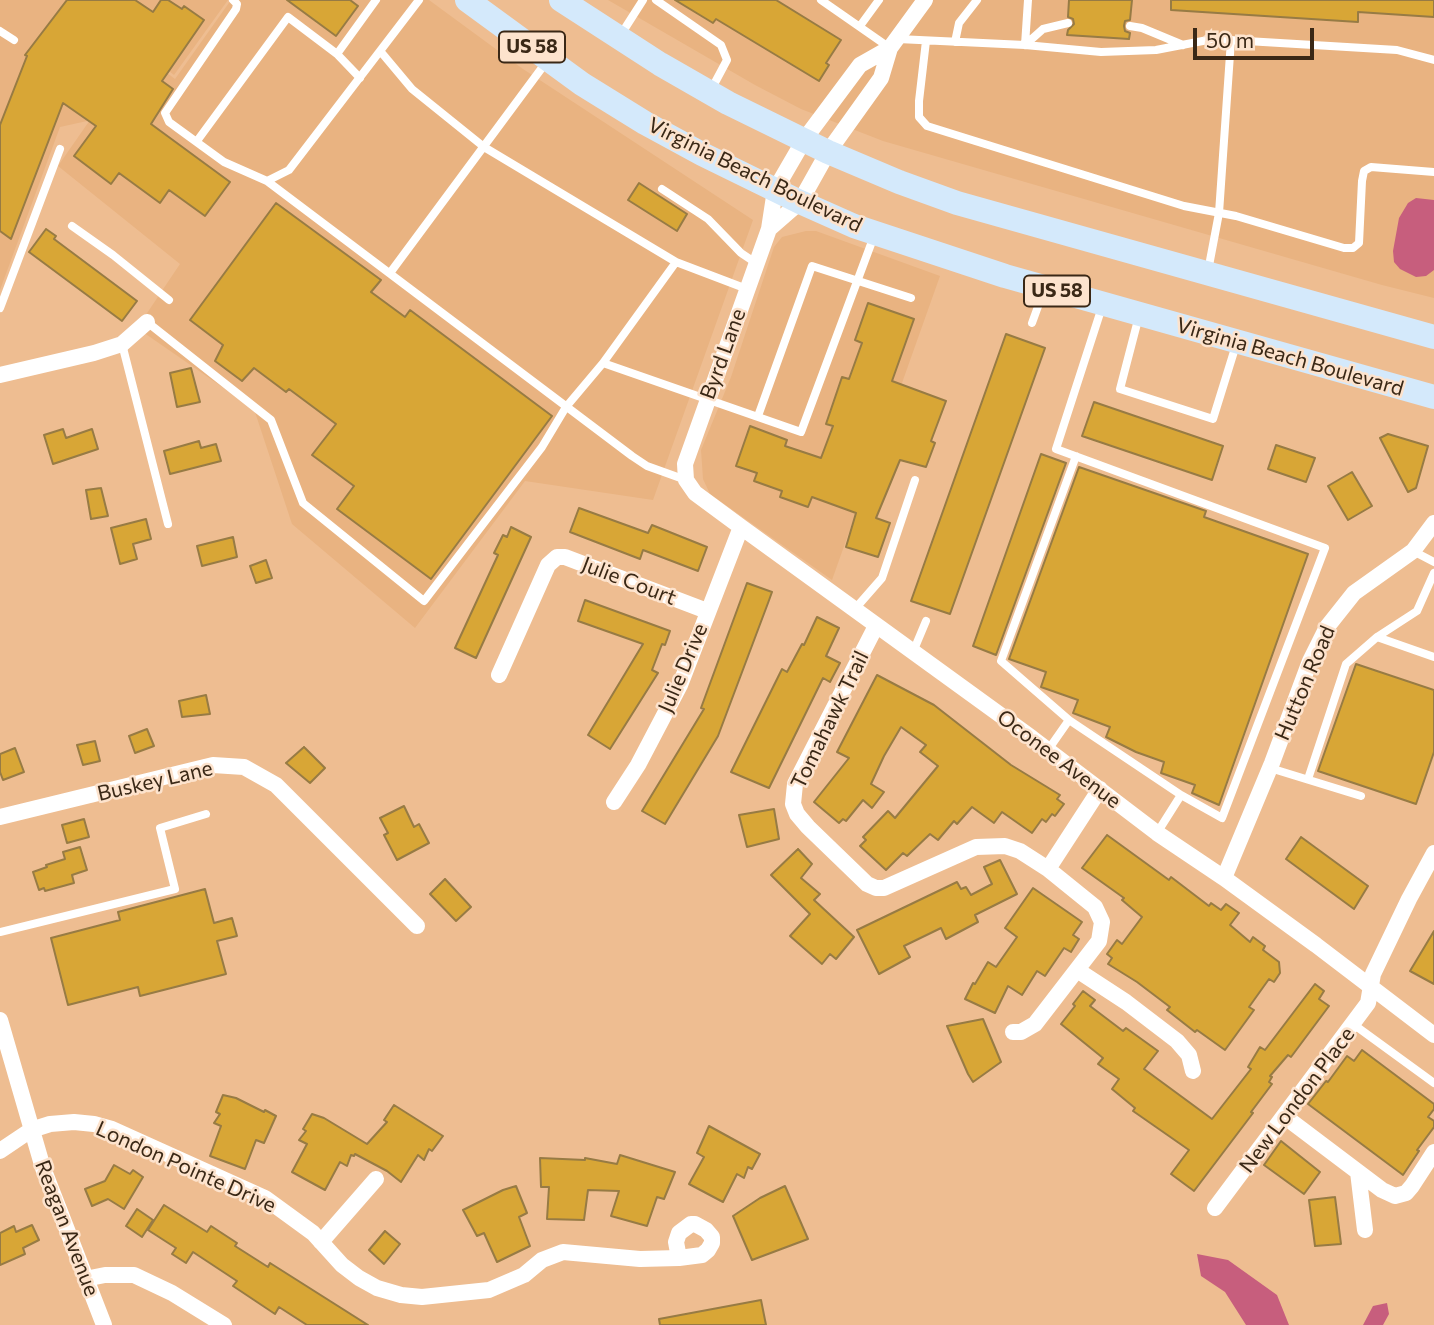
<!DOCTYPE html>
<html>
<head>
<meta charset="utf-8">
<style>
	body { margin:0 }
	#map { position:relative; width:1434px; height:1325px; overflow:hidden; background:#eebd91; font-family:Commissioner,sans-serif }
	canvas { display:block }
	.scale { position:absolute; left:1193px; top:28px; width:121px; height:32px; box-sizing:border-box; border:4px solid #3a2816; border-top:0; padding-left:9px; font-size:21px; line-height:24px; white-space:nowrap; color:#3a2816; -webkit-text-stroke:5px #fde3cd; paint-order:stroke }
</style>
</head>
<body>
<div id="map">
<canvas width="1434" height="1325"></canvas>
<div class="scale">50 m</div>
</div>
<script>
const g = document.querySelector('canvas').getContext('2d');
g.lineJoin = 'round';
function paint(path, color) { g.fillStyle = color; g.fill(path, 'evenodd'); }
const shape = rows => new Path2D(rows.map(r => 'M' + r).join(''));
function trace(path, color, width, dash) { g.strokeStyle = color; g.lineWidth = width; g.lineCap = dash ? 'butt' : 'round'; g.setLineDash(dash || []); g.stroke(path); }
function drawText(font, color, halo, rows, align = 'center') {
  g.font = font + ' Commissioner,sans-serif'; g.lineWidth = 5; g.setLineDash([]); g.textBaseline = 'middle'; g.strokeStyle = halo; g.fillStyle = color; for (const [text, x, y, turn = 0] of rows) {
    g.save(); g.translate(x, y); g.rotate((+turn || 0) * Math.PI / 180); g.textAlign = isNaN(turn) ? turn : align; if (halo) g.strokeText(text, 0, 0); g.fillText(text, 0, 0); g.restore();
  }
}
const built = shape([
	[0,0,228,0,174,75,139,48,87,121,60,127,0,290],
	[231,0,429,0,523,69,753,220,653,500,525,481,415,628,292,524,254,409,137,328,180,264,58,166,138,51,175,79],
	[608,0,1434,0,1434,298,1382,285,883,141,801,109,755,85],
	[806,231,816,231,940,276,832,580,710,494,703,479,701,450,731,377,774,247,782,237]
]);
const water = shape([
	[1416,198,1434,200,1434,270,1426,276,1416,277,1400,269,1394,262,1393,251,1399,218,1408,203],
	[1197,1254,1228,1260,1277,1295,1289,1325,1246,1325,1225,1292,1201,1276],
	[1387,1303,1389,1314,1383,1325,1363,1325,1373,1306]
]);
const building = shape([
	[67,0,135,0,153,12,161,0,168,0,182,9,184,6,204,20,162,81,173,89,151,124,230,182,205,216,169,190,160,203,119,173,111,184,74,156,96,126,63,103,11,239,0,231,0,125,27,56,25,55,67,0],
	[287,0,350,0,358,6,336,36,287,0],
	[675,0,776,0,841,40,826,63,829,65,819,81,716,19,713,23,675,0],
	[1069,0,1132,0,1130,20,1125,21,1124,26,1125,31,1130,33,1129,39,1067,35,1068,30,1074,24,1073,19,1068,17,1069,0],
	[1171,0,1434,0,1434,17,1358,12,1358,22,1171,10,1171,0],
	[639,183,687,214,677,231,628,200,639,183],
	[276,203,381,280,371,292,405,317,410,310,552,416,431,579,337,509,354,486,312,455,336,424,289,389,286,392,254,368,242,381,215,361,223,345,190,320,276,203],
	[46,229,56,236,54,239,137,301,122,321,29,252,46,229],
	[868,303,914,319,892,381,946,401,931,441,935,443,926,467,900,460,876,518,890,523,878,557,846,547,856,513,812,497,808,507,780,497,782,491,754,481,757,473,736,466,750,426,787,440,785,446,821,458,833,426,826,424,842,377,849,379,862,343,855,340,868,303],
	[1006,334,1045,348,950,614,911,601,1006,334],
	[191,368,200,402,177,407,170,373,191,368],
	[1094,402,1223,446,1212,480,1082,436,1094,402],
	[63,429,66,438,92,429,98,449,53,464,44,435,63,429],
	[1388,434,1428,446,1416,488,1408,492,1380,438,1388,434],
	[199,441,201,448,216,444,221,461,170,474,164,451,199,441],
	[1276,445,1315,458,1306,482,1268,469,1276,445],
	[1041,454,1066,463,996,655,973,646,1041,454],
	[1079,467,1206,511,1204,517,1308,554,1219,805,1192,793,1195,785,1161,773,1164,762,1136,752,1106,737,1110,727,1073,713,1078,700,1041,687,1046,672,1009,659,1079,467],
	[1352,472,1372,506,1348,520,1328,486,1352,472],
	[101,488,108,516,91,519,86,490,101,488],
	[579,508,648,533,652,525,707,547,698,571,643,550,640,559,570,532,579,508],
	[146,519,151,539,133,544,137,559,120,564,111,528,146,519],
	[511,527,531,537,476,658,455,648,498,555,494,553,503,535,507,537,511,527],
	[233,537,237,557,202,566,197,546,233,537],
	[266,560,272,578,256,583,250,566,266,560],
	[747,583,772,592,768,603,718,736,665,824,642,811,704,709,701,708,747,583],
	[585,600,670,631,665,645,662,644,652,670,658,673,610,749,588,735,643,644,578,621,585,600],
	[817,617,839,628,826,656,840,663,830,682,823,678,769,788,731,772,782,669,787,672,802,644,804,645,817,617],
	[1356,664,1434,690,1434,752,1416,804,1318,771,1356,664],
	[877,675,934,705,1011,765,1060,795,1057,799,1064,804,1055,816,1052,814,1046,822,1042,819,1032,833,1002,812,994,823,972,807,957,824,954,821,938,840,930,834,907,856,903,853,886,870,860,846,866,840,863,837,888,811,895,818,938,766,920,752,926,745,901,727,884,756,871,784,884,792,872,808,863,800,846,821,843,819,839,823,814,802,849,758,837,752,877,675],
	[206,695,210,714,182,717,179,701,206,695],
	[147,729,154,746,135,753,129,736,147,729],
	[95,741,100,761,83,765,77,745,95,741],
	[304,747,325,768,310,783,286,763,304,747],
	[15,748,24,772,3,780,0,772,0,754,15,748],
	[404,806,414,827,419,824,429,843,397,860,384,835,388,833,380,818,404,806],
	[774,809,779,839,747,847,739,815,774,809],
	[84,819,89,837,67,843,62,825,84,819],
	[1107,835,1169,880,1171,877,1209,906,1211,903,1221,910,1226,904,1239,913,1230,925,1250,942,1253,937,1265,946,1263,950,1279,962,1280,973,1274,982,1269,979,1249,1007,1254,1010,1225,1050,1197,1030,1195,1032,1167,1010,1170,1007,1137,982,1108,964,1112,958,1107,954,1117,940,1122,944,1142,917,1122,900,1124,898,1082,868,1107,835],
	[1301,837,1368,886,1354,909,1286,859,1301,837],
	[80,847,87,870,72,875,74,883,45,891,44,888,39,890,33,872,47,867,46,865,65,859,63,852,80,847],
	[798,849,812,864,801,878,820,894,814,900,854,937,836,959,830,954,822,964,790,936,810,914,771,875,798,849],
	[1000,860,1017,894,975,915,978,922,946,939,941,928,904,946,910,957,879,974,857,930,957,882,961,889,966,887,971,895,992,884,984,867,1000,860],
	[445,879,471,907,456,921,430,894,445,879],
	[1033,888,1082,922,1073,935,1079,939,1071,952,1064,948,1045,976,1037,971,1022,995,1008,986,995,1013,965,999,973,983,975,984,988,962,996,967,1017,937,1005,928,1033,888],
	[205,889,214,923,232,918,237,936,217,941,226,974,140,996,138,987,68,1005,51,938,120,920,118,912,205,889],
	[1434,931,1434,984,1410,971,1434,931],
	[1315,984,1324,991,1319,999,1329,1006,1291,1057,1288,1055,1270,1076,1272,1077,1269,1082,1272,1084,1251,1112,1253,1113,1194,1191,1171,1174,1189,1150,1133,1111,1135,1108,1112,1089,1119,1079,1098,1064,1103,1058,1061,1024,1075,1006,1073,1004,1083,991,1095,1000,1090,1006,1123,1031,1126,1028,1158,1051,1144,1069,1212,1119,1251,1069,1248,1067,1260,1047,1265,1050,1315,984],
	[983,1019,1001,1062,973,1082,968,1074,947,1026,983,1019],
	[1362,1050,1434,1104,1434,1109,1428,1117,1434,1121,1434,1127,1417,1150,1419,1151,1403,1175,1308,1104,1326,1081,1328,1082,1347,1056,1354,1061,1362,1050],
	[223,1095,236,1098,264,1112,265,1110,276,1116,264,1143,256,1140,245,1169,210,1156,221,1126,214,1123,220,1114,216,1112,223,1095],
	[394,1105,443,1136,432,1151,429,1149,424,1160,418,1155,401,1182,387,1171,355,1154,354,1156,351,1155,347,1166,340,1162,325,1190,292,1172,307,1144,299,1140,306,1131,303,1129,312,1114,324,1118,367,1144,387,1122,384,1120,394,1105],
	[709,1126,760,1154,752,1169,748,1167,744,1178,737,1174,723,1202,689,1184,704,1157,697,1153,709,1126],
	[1281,1141,1320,1172,1304,1194,1264,1165,1281,1141],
	[620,1155,675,1172,664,1199,657,1197,647,1226,611,1216,619,1191,588,1190,584,1220,547,1219,549,1187,541,1187,540,1158,585,1160,585,1158,617,1164,620,1155],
	[114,1165,130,1174,133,1170,143,1177,124,1209,108,1199,92,1206,85,1189,105,1181,114,1165],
	[516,1186,527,1213,519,1217,530,1246,497,1262,484,1233,477,1236,463,1210,503,1190,516,1186],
	[785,1186,808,1239,752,1260,733,1216,760,1198,785,1186],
	[1335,1197,1341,1244,1315,1246,1309,1200,1335,1197],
	[164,1205,207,1232,211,1226,237,1243,235,1246,268,1267,270,1263,368,1325,307,1325,279,1307,275,1314,233,1286,237,1281,193,1252,186,1263,172,1254,176,1248,148,1230,164,1205],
	[137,1209,153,1220,142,1237,126,1226,137,1209],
	[32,1225,39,1240,23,1248,25,1254,0,1265,0,1233,14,1226,16,1232,32,1225],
	[385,1231,400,1244,384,1264,369,1250,385,1231],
	[761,1300,766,1325,660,1325,659,1319,761,1300]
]);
const lane = shape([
	[233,0,237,4,236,9,165,113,169,122,224,162,267,181,632,456,647,466,686,480],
	[656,0,721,45,727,60,711,90],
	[821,0,890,48],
	[860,26,879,0],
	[1130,26,1142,28,1183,45],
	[0,31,14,40],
	[620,36,643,0],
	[898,39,1025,45,1101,52,1156,50,1213,39,1397,50,1434,60],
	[926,41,919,101,919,117,927,126,1184,206,1236,216,1344,248,1353,248,1359,243,1362,181,1364,171,1371,167,1434,172],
	[955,42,959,23,977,0],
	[1025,45,1043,29,1068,23],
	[1025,45,1028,0],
	[381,52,412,89,484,147,676,262,747,289],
	[360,78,337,54,376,0],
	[197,141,288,17,337,54],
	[267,181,289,170,419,0],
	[662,189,708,219,741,253,756,263],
	[72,226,113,255,169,300],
	[1208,271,1219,213,1231,40],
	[390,273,547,61],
	[1102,307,1056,449,1325,548,1222,818,1181,795,1157,833],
	[0,308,60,149],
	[1139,316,1120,389,1213,419,1236,345],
	[147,322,271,420,303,503,424,601,542,447,566,407,603,363,801,432,874,236],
	[1032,323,1044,290],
	[122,344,168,524],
	[603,363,676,262],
	[758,416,812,266,911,298],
	[1413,551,1434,562],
	[1434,573,1417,611,1377,637,1434,657],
	[854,610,882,578,915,480],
	[913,652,926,621],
	[1069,720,1001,661,1076,456],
	[1048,750,1069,720,1181,795],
	[1270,768,1361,796],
	[1308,779,1346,664,1377,637],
	[0,932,175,889,160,828,206,814],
	[1353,1024,1434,1083]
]);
const street = shape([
	[890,48,860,65,804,140,775,190,769,229,685,464,686,480,695,493,741,527,1032,738,1157,833,1224,878,1316,945,1434,1035],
	[769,229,800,202,828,152,881,78,890,48,925,0],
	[0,375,94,353,122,344,147,322],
	[876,626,795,784,793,804,797,814,808,827,867,884,876,888,884,888,976,847,1005,846,1020,851,1048,869,1095,907,1102,922,1099,941,1035,1024,1021,1032,1013,1032],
	[499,675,548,565,557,557,565,557,707,611],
	[614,802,638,765,680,685,741,527],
	[0,817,213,765,244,767,276,785,417,926],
	[1048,869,1100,789],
	[1224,878,1272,763,1310,661,1327,627,1354,593,1413,551,1434,523],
	[1077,970,1126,1002,1177,1041,1189,1055,1193,1071],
	[0,1020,43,1168,104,1325],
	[1284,1116,1382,1190,1395,1196,1406,1193,1412,1186,1434,1152],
	[0,1151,31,1130,50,1124,74,1122,94,1124,112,1129,265,1198,313,1233,342,1265,359,1278,377,1288,401,1295,422,1297,489,1290,524,1275,542,1260,563,1252,640,1259,679,1258],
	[1358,1172,1365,1230],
	[1215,1208,1368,1003,1373,974,1409,899,1434,853],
	[691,1224,695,1224,706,1230,712,1237,712,1243,708,1250,702,1255,679,1258,676,1242,679,1233,691,1224],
	[321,1242,376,1179],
	[85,1279,105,1275,134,1275,172,1293,224,1325]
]);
const primary = shape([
	[467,0,582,84,645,123,702,154,800,202,854,226,1005,276,1434,397],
	[561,0,660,64,728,103,828,152,899,182,957,203,1434,337]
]);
const shields = [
	[532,47,66],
	[1057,291,66]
];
const shieldNames = [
	["US 58",532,47],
	["US 58",1057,291]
];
const streetNames = [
	["Virginia Beach Boulevard",755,175,26],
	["Byrd Lane",723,354,-70],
	["Virginia Beach Boulevard",1290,357,16],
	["Julie Court",629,581,21],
	["Julie Drive",683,668,-67],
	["Hutton Road",1305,683,-67],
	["Tomahawk Trail",830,720,-64],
	["Oconee Avenue",1059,759,37],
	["Buskey Lane",155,781,-13],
	["New London Place",1297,1100,-53],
	["London Pointe Drive",186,1167,24],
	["Reagan Avenue",67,1228,69]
];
paint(built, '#e9b381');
paint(water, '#c75e7d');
paint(building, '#d8a636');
trace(building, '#977b44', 2);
trace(lane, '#fff', 8);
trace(street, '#fff', 16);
trace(primary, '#d4e9fb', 24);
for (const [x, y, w] of shields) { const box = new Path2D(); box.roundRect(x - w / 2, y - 15.5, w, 31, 5); g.fillStyle = '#fde3cd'; g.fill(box); trace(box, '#3a2816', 2); }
drawText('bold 19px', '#3a2816', null, shieldNames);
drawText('21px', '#3a2816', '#fde3cd', streetNames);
</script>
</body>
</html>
